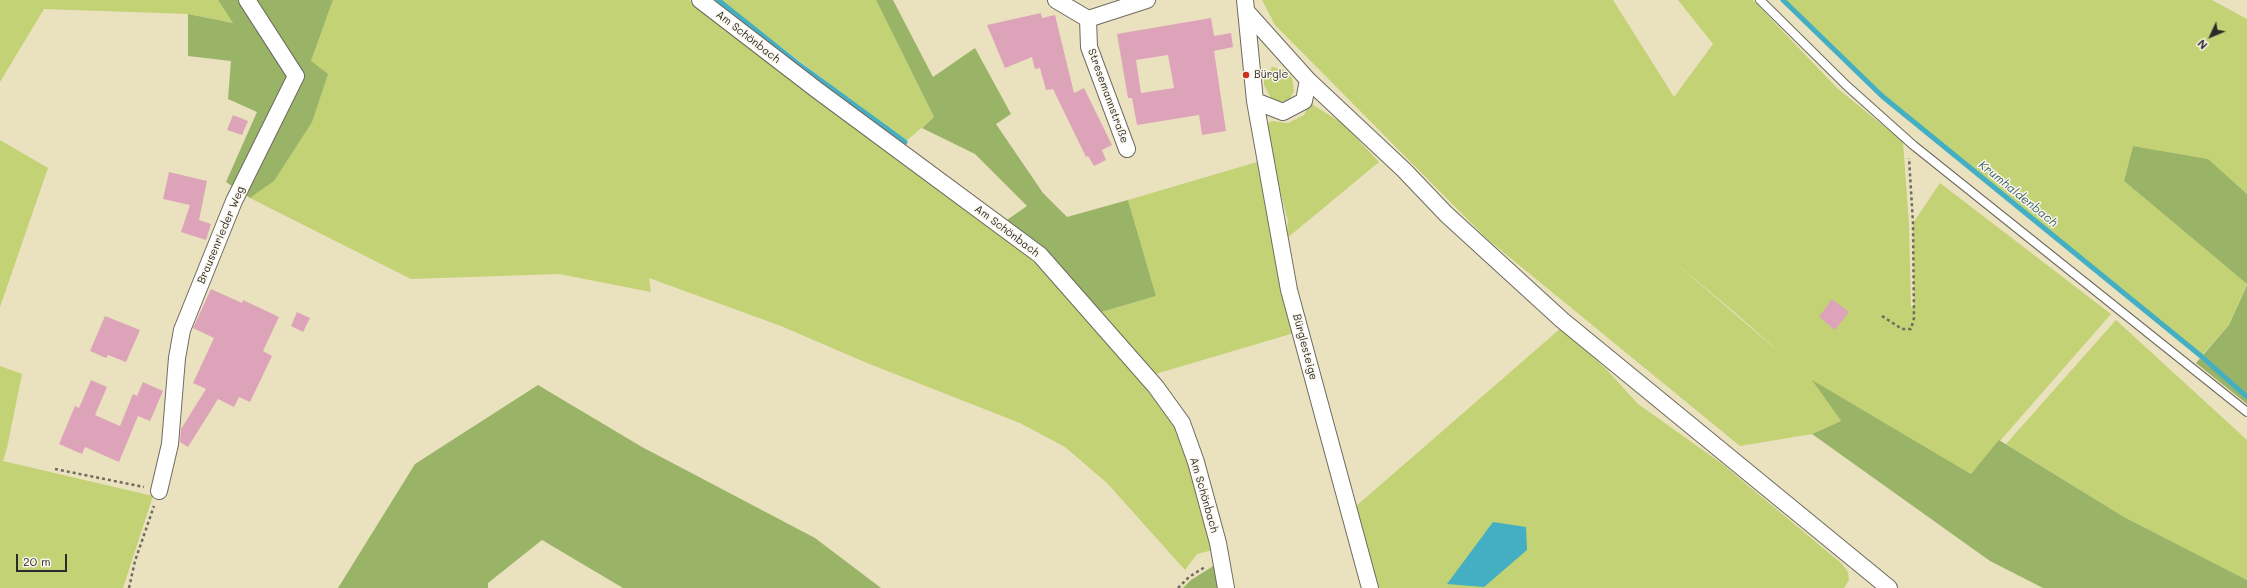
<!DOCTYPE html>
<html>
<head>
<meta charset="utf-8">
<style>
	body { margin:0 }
	#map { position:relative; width:2247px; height:588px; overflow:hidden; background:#eae1bf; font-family:Mali,sans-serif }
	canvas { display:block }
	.north { position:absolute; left:2191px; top:16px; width:40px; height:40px; -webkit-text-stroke:3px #fbf7ec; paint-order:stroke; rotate:226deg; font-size:11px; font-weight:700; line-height:16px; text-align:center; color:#2b2b2b }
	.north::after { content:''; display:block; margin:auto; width:14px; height:18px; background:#2b2b2b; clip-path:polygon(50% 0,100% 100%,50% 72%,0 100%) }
	.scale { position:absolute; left:16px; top:554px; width:51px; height:18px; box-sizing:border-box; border:2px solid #2b2b2b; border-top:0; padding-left:5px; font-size:12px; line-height:14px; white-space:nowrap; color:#2b2b2b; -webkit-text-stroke:3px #fbf7ec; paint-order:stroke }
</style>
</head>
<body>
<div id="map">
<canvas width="2247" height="588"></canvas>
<div class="north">N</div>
<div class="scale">20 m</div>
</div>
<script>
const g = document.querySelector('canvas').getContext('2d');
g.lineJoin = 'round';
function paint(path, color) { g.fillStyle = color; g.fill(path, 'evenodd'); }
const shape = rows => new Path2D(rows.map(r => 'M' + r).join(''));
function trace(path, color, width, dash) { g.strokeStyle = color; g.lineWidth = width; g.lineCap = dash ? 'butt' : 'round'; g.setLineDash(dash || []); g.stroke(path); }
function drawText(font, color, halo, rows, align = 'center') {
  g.font = font + ' Mali,sans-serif'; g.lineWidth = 3; g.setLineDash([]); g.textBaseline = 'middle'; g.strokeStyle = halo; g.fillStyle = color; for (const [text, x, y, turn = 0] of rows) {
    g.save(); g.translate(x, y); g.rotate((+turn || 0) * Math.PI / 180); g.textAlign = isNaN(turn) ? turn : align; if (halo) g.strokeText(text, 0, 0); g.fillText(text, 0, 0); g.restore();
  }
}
const green = shape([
	[0,0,218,0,233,23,188,14,44,9,0,82],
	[333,0,689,0,1023,252,1054,281,1168,415,1190,457,1213,550,1197,554,1185,570,1107,483,1065,447,1020,423,867,363,781,326,649,278,651,292,559,274,411,279,250,198,274,181,311,61],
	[720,0,876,0,934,117,905,142],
	[1262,0,1613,0,1674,97,1713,44,1678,0,1753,0,1837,88,1903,142,1909,225,1911,307,1914,308,1913,223,1940,183,2111,314,1971,474,1813,381,1841,421,1812,434,1740,446,1486,238,1275,25],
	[1664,253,1740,317,1787,359],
	[1783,0,2212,0,2247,19,2247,194,2207,159,2133,146,2124,181,2247,284,2229,325,2201,356,1882,96],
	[1272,67,1282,69,1292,78,1294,91,1289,100,1280,102,1271,98,1264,85,1264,79],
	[1310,103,1342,123,1379,162,1286,239,1288,221,1278,184,1265,125,1272,121,1288,123,1304,115],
	[0,140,48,168,0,307],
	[1257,162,1279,278,1294,333,1152,375,1098,313,1156,296,1128,200],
	[2116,320,2247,440,2247,580,2124,517,2006,444],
	[1561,328,1606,369,1638,404,1721,463,1841,563,1848,572,1849,580,1844,588,1377,588,1355,507],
	[0,366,22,374,7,448,3,461,153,496,123,588,0,588]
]);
const forest = shape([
	[218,0,333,0,311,61,328,74,312,122,274,181,250,198,226,182,257,112,228,99,231,61,188,56,188,14,233,23],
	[876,0,893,0,933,77,975,48,1011,114,996,124,1043,193,1067,217,1128,200,1156,296,1098,313,1004,222,1027,206,975,154,922,128,934,117],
	[2133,146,2208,159,2247,194,2247,284,2124,181],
	[2247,285,2247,404,2196,363,2229,325],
	[1812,380,1971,474,1999,440,2124,517,2247,580,2247,588,2043,588,1990,561,1812,434,1841,421],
	[538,385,642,447,815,538,881,588,623,588,542,540,488,583,488,588,338,588,415,464],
	[1218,563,1222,588,1183,588,1191,580]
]);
const water = shape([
	[1493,522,1526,527,1527,550,1484,587,1447,584]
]);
const stream = shape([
	[718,0,797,63,905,142],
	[1783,0,1882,96,2201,356,2247,397]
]);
const building = shape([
	[1041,13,1042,18,1055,15,1074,93,1084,88,1112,145,1102,150,1106,160,1094,166,1088,156,1086,157,1053,89,1046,90,1040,68,1035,69,1032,57,1005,68,987,25],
	[1211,18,1214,36,1231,33,1233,47,1214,51,1226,131,1202,135,1199,115,1137,125,1132,98,1128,98,1117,34],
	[1168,55,1174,88,1141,93,1136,60],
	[233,115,248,121,242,135,227,130],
	[169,172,207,181,199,220,211,224,206,240,181,232,190,205,163,199],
	[211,289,242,303,243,300,279,317,263,351,272,356,250,402,239,397,234,407,218,399,188,447,180,442,181,429,206,389,193,383,214,338,193,328],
	[1832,299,1849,312,1835,330,1819,317],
	[297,312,310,318,303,332,291,326],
	[105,316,140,330,126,362,108,355,106,358,90,351],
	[91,380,107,387,95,415,120,426,133,394,137,396,143,382,163,391,150,421,138,416,119,462,85,447,82,454,59,444,75,406,79,408]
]);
const path = shape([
	[1882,316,1902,329,1911,329,1914,318,1913,223,1909,158],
	[55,469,144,487],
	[129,588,135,561,154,506],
	[1178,588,1189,577,1205,567]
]);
const service = shape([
	[1760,0,1847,86,1913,145,2247,412]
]);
const minor = shape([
	[700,0,817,90,1040,255,1156,387,1182,423,1196,462,1218,543,1226,588],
	[1056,0,1088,19],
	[1245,0,1255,101,1289,290,1370,588],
	[1247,12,1308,80,1404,170,1446,214,1562,320,1889,588],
	[1088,19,1089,47,1127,149],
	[1088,19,1147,0],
	[1255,101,1283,112,1304,101,1308,80],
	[159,491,170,444,177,358,182,330,234,201,296,76,247,0]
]);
const markers = [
	[1246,75,4,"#c8321e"]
];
const streetNames = [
	["Am Schönbach",748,37,38],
	["Stresemannstraße",1108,96,70],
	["Am Schönbach",1007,231,37],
	["Brausenrieder Weg",221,235,-67],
	["Bürglesteige",1305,347,75],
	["Am Schönbach",1204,495,74]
];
const poiNames = [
	["Bürgle",1254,75]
];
const waterNames = [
	["Krumhaldenbach",2018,194,39]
];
paint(green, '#c2d274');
paint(forest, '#99b466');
paint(water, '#44aec3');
trace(stream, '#44aec3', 5);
paint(building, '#dda4b9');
trace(service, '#6e6b5f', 10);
trace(minor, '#6e6b5f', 18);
trace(path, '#6e6b5f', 2.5, [3, 3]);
trace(service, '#fff', 8);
trace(minor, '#fff', 16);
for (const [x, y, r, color] of markers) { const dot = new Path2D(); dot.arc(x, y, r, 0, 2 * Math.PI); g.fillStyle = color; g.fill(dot); trace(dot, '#fbf7ec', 1.5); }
drawText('11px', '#2b2b2b', '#fbf7ec', streetNames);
drawText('11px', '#2b2b2b', '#fbf7ec', poiNames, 'left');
drawText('italic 12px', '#355f68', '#fbf7ec', waterNames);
</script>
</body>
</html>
